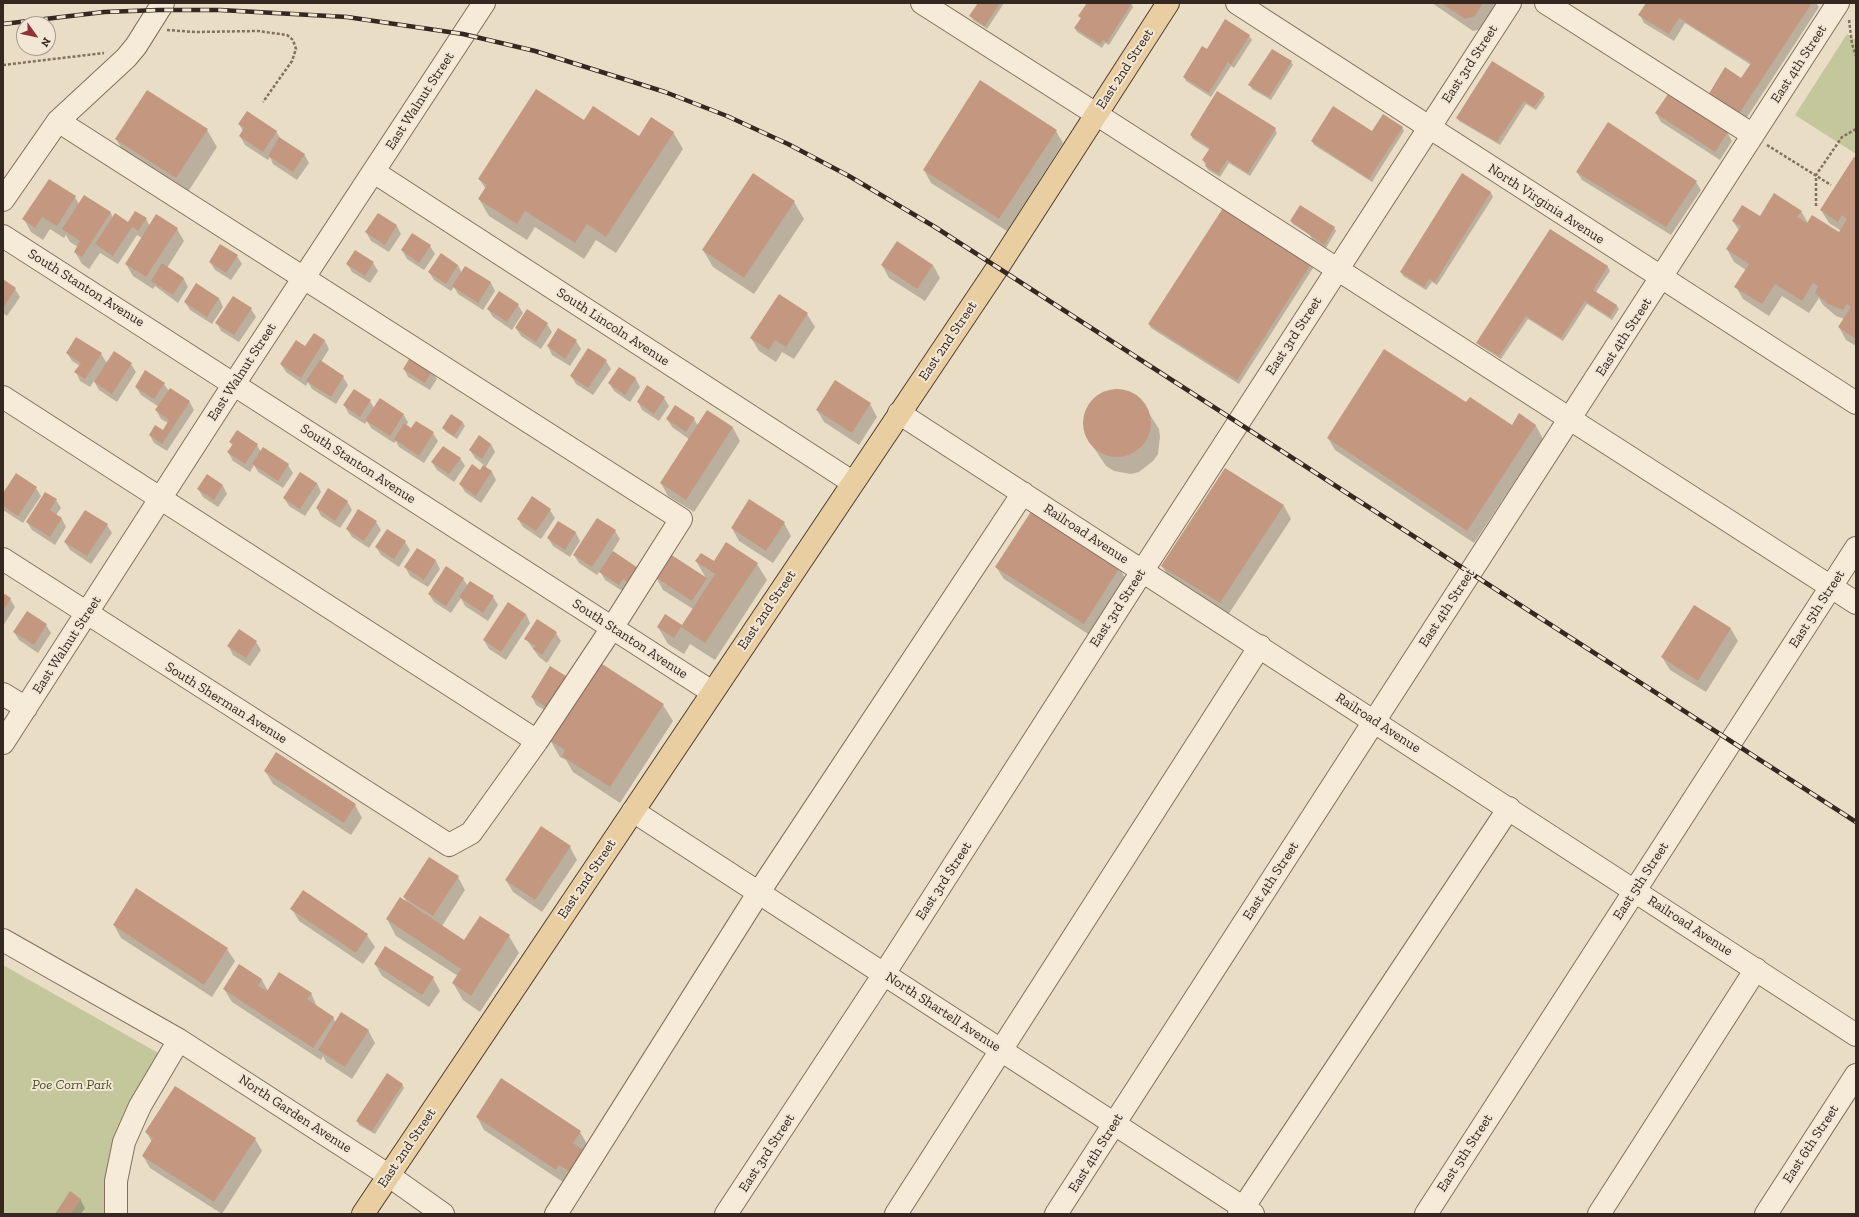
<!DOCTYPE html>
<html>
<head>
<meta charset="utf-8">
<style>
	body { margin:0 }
	#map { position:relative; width:1859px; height:1217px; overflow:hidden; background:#eaddc6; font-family:"Zilla Slab",serif }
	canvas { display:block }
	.frame { position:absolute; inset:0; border:4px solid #352820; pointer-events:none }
	.north { position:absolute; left:16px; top:16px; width:40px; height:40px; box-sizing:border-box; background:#f2e7d5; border:1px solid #a69b8d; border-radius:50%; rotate:123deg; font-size:11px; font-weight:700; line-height:16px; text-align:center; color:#352820 }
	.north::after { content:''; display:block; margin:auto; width:14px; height:18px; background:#8c343a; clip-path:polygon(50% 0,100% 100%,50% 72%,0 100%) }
</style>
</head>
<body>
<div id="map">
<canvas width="1859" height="1217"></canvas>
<div class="frame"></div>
<div class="north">N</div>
</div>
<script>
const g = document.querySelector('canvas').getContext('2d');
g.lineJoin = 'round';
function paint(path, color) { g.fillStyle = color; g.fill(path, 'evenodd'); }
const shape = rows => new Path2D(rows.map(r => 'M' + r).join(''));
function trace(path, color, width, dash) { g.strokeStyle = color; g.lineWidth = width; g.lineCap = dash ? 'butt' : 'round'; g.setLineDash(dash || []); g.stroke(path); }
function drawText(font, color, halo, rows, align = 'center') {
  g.font = font + ' "Zilla Slab",serif'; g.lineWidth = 4; g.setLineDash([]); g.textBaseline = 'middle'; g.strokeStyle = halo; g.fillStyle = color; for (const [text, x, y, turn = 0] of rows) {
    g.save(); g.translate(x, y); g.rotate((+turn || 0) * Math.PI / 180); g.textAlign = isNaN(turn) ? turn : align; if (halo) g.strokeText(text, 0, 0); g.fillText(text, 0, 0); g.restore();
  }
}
const green = shape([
	[1847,34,1856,40,1856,154,1795,115],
	[3,965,167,1058,140,1106,116,1214,3,1214]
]);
const shadow = shape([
	[979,3,1004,3,987,29,973,20,971,16],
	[1088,3,1131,3,1133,7,1109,45,1105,43,1102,48,1077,32,1075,28,1081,19,1080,16],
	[1432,3,1496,3,1497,5,1482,29,1473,31],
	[1647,3,1816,3,1819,7,1742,125,1726,69,1742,79,1751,65,1685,23,1674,41,1644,23,1640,15],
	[1226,21,1249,36,1252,40,1234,68,1231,66,1211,97,1186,81,1184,77,1207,50],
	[1291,62,1293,65,1271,100,1252,89,1250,85],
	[1543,93,1545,97,1536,110,1526,104,1500,145,1459,121,1457,118],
	[1656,113,1727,132,1732,141,1720,160,1661,122],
	[239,124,276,131,281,140,304,154,309,163,297,180,273,164,270,157,268,160,245,145,240,136,243,131],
	[1402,127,1404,131,1372,182,1314,145,1312,141],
	[1275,129,1277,133,1250,176,1229,163,1220,177,1208,170,1203,160,1210,150,1193,139,1191,135],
	[207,130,217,147,186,195,126,156,116,139],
	[1056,131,1063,143,1007,231,931,183,924,170],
	[673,132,683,149,616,253,596,240,584,259,535,227,527,240,489,216,479,199,486,189,479,179,639,137],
	[1856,159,1856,346,1846,340,1839,327,1844,319,1836,316,1823,305,1819,298,1809,313,1782,296,1769,316,1743,299,1736,287,1746,270,1734,262,1727,249,1739,231,1733,221,1801,211,1808,223,1839,234,1841,231,1829,223,1821,210],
	[1577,172,1696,182,1701,190,1671,235,1582,180],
	[1462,175,1491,193,1493,197,1437,285,1432,282,1426,290,1403,276,1401,272],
	[84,196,111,213,113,218,128,223,136,212,146,219,150,226,177,229,184,241,167,268,184,279,188,287,178,303,155,286,153,289,133,276,126,264,142,238,137,235,118,264,100,253,89,269,82,264,75,252,78,247,70,242,66,235,64,238,50,229,43,240,31,232,24,219,75,197,79,204],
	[794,202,804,219,754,294,713,267,703,250],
	[378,214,397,226,401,234,389,252,371,241,366,232],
	[1291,221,1334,227,1336,231,1326,248,1312,239,1310,235,1293,224],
	[1550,230,1608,267,1610,271,1596,292,1617,306,1619,309,1612,320,1587,304,1563,341,1528,319,1501,359,1480,346,1478,343],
	[430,246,435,254,424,270,407,259,402,250],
	[237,256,242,264,231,280,215,270,210,262],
	[373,263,378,271,370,283,352,272,347,264],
	[1311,264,1313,268,1239,384,1151,328,1149,324],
	[458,265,462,273,466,267,491,283,495,291,483,310,458,294,454,287,451,291,434,280,429,272],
	[882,265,933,265,940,278,925,301,889,278],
	[3,281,15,289,20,297,7,316,3,313],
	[779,296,807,314,815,327,794,359,782,352,776,362,759,351,751,338],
	[219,298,223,307,212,324,190,310,185,302],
	[518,305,523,313,512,330,493,317,488,309],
	[251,309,256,317,239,342,221,331,217,323],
	[547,324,552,332,541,349,521,336,516,328],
	[314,334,325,341,329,349,321,362,343,377,348,385,336,404,312,389,308,382,306,386,286,372,281,364,305,347],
	[576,341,581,349,570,366,552,355,548,346],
	[67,353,101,354,107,363,114,353,131,364,136,372,117,402,99,390,94,381,90,387,80,381,76,372,80,366,72,361],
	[606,361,611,369,593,395,576,384,571,376],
	[619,368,636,379,640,387,630,402,614,391,609,383],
	[404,369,432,371,437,379,430,390,408,377],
	[164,384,169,391,189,401,194,410,167,451,154,443,150,435,163,431,168,423,161,419,156,410,159,407,141,395,136,387],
	[1116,389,1124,390,1139,398,1159,429,1160,437,1158,454,1153,461,1139,472,1131,474,1114,471,1106,466,1090,442,1084,424,1085,415,1094,399,1100,394],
	[664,398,669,406,659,421,642,410,638,402],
	[370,401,374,408,403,414,408,422,406,426,411,429,416,422,433,433,438,441,424,463,399,447,396,441,394,443,371,428,367,421,365,424,349,414,344,405],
	[870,404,877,417,859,445,824,422,817,410],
	[1467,404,1513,426,1519,415,1536,426,1543,439,1474,543,1335,450,1328,438],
	[707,412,733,428,740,441,694,512,668,496,661,483,689,439,672,427,667,419,694,419,698,426],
	[452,416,463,423,465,426,457,439,446,432,443,428],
	[230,442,257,445,261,452,288,465,293,473,283,488,258,472,254,465,250,472,233,461,228,452,233,446],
	[491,444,495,452,485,468,492,472,496,480,481,503,465,492,460,484,480,471,484,465,475,458,470,450],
	[460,458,465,466,454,482,437,470,432,462],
	[1225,469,1284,506,1291,519,1228,615,1170,579,1162,566],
	[317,483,321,492,305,516,289,506,284,498],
	[223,486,227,494,218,507,203,497,198,489],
	[36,488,41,496,23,523,3,510,3,495],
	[56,500,61,508,56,515,62,519,66,527,55,545,32,530,27,522],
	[347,501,352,510,340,528,321,516,317,508],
	[550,510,555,518,541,539,523,527,518,519],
	[376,522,381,530,369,548,352,537,347,529],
	[558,522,576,533,580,541,570,557,553,546,548,538],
	[784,523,791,536,773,563,739,541,732,528],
	[107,525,112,533,91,564,70,550,65,542],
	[615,531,620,539,612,552,640,570,624,592,605,580,600,571,597,575,579,563,574,555],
	[405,542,410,550,399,567,381,555,376,547],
	[417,549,436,561,440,569,428,587,410,576,405,567],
	[696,561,757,564,767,580,715,660,690,644,684,654,668,644,658,627,682,626,693,609,663,590,656,577,706,578],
	[996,567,1119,568,1127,581,1091,636,1004,579],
	[463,579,468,586,493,597,498,605,488,621,465,606,461,598,451,613,434,602,429,594],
	[3,594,10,599,15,607,3,626],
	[1695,606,1731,629,1738,641,1706,692,1670,670,1662,657],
	[526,614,530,623,506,660,489,649,484,640],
	[537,621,556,633,561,641,547,663,539,657,526,639],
	[46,625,51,633,38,653,19,640,14,632],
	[256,642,261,650,250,666,233,655,229,647],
	[551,668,554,716,536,705,532,697],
	[663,705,673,721,620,803,573,772,566,760,560,757,550,740],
	[265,771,355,805,362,818,351,835,273,784],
	[570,847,577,860,542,912,513,892,506,880],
	[458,877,465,890,442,926,464,941,480,917,509,936,519,953,480,1012,463,1000,453,983,458,976,396,936,387,919,408,904,404,897],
	[292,909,367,935,375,947,363,964,299,921],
	[114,925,227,949,235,961,212,997,121,938],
	[375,964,433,978,440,991,429,1007,382,976],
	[240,965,262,980,268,991,311,993,317,1007,333,1017,336,1023,368,1030,375,1043,352,1079,326,1062,323,1056,321,1060,232,1002,224,989],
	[402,1084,404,1088,375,1134,359,1125,357,1121],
	[477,1117,580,1132,587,1144,577,1180,568,1175,563,1182,484,1130],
	[146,1132,255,1139,262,1151,222,1214,150,1168,143,1156,152,1142],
	[80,1199,85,1208,81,1214,56,1214]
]);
const building = shape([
	[978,3,1000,3,985,26,969,16],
	[1087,3,1132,3,1107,42,1103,40,1100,44,1074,28,1081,18,1078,16],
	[1441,3,1483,3,1475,16,1465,19],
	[1646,3,1812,3,1737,117,1707,97,1725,67,1741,78,1751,63,1679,18,1669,34,1638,15],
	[1225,19,1250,35,1231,65,1228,62,1209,93,1183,77,1202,46,1207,49],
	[1272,49,1292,61,1269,97,1248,85],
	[1492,61,1544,93,1534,107,1524,101,1497,142,1456,118],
	[980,80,1057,130,999,219,923,170],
	[536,89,584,120,593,106,639,136,651,117,674,132,606,237,587,224,575,243,525,211,517,224,478,199,487,185,478,179],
	[147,90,208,129,176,178,115,139],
	[1217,91,1276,128,1248,173,1227,160,1218,174,1205,166,1207,163,1202,160,1210,148,1190,135],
	[1668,94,1728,132,1715,152,1655,113],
	[1333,106,1372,131,1383,114,1403,127,1369,179,1311,141],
	[247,111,277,131,263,152,239,136,244,128,238,124],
	[1608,122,1697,181,1666,227,1576,172],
	[279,137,305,154,293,172,268,156],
	[1854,157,1856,158,1856,339,1838,327,1851,307,1847,304,1843,310,1828,304,1815,293,1818,286,1813,283,1802,301,1775,284,1762,304,1734,287,1749,264,1726,249,1741,226,1732,221,1742,205,1760,216,1774,193,1802,211,1797,217,1807,223,1812,215,1839,232,1847,219,1842,215,1838,222,1820,210],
	[753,173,795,201,744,278,702,250],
	[1462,173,1491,192,1435,282,1429,279,1424,287,1400,272],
	[49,179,76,196,57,226,42,217,35,228,22,219],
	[84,195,111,212,82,257,74,252,80,241,62,229],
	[1300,205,1335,227,1324,245,1290,221],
	[1223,208,1311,264,1237,380,1148,324],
	[135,211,147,218,138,231,132,227,113,256,95,244,115,213,128,222],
	[378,213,397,225,385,245,365,232],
	[156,214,178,228,146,277,125,264],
	[1550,229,1608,266,1593,290,1617,305,1610,317,1585,301,1561,338,1526,316,1499,356,1476,343],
	[412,233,431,245,419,263,401,250],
	[897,241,933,265,917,289,881,265],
	[220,244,238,255,226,273,209,262],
	[355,250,374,262,365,276,346,264],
	[441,253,458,265,446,284,428,272],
	[162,263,184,278,173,295,151,281],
	[465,266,491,282,478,303,452,286],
	[3,279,16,288,3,308],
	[196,283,219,298,207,317,184,302],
	[499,291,519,304,507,322,487,309],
	[779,294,808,313,786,347,775,340,769,350,750,338],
	[233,296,252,308,234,335,215,323],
	[527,309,548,323,536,342,515,328],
	[558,328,577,340,565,359,547,346],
	[314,333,325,340,301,378,280,364,296,340,305,346],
	[76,337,102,353,85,379,74,372,81,363,66,353],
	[588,348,607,360,588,388,570,376],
	[1384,349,1466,402,1470,397,1512,425,1519,413,1536,425,1467,531,1327,438],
	[114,351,132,363,112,394,94,382],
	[411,356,433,370,425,383,403,369],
	[320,360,344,376,331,397,306,381],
	[619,367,636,378,625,395,608,383],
	[145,370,165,383,154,399,135,387],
	[835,380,871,403,852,433,816,410],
	[647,385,665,397,654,414,637,402],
	[170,388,190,401,162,444,149,435,155,425,163,430,169,420,155,410],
	'1083 423a34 34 0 1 1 68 0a34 34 0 1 1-68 0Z',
	[354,389,371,400,360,417,343,405],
	[380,398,404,414,390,436,365,420],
	[675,405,695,418,686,432,666,419],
	[707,410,733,427,686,500,660,483],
	[451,414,463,422,454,436,442,428],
	[416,421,434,432,419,456,394,439,404,423,411,428],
	[237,430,258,444,245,464,227,452,233,444,229,442],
	[479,435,491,444,482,459,469,450],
	[443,446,461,458,449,474,431,462],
	[263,447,289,464,278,481,252,464],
	[472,464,480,470,483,465,492,471,476,496,459,484],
	[1225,468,1284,505,1220,603,1161,566],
	[300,472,317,483,300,509,283,498],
	[16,473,37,487,18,516,3,506,3,493],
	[207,474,223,485,214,500,197,489],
	[328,488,348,501,335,521,316,508],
	[45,492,57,499,50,510,62,518,50,537,26,522],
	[532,496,551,509,536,531,517,519],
	[749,499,785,522,766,551,731,528],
	[358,509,377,521,364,541,346,529],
	[85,510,108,524,87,556,64,542],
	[1032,510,1120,567,1084,624,995,567],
	[597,518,616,530,592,567,573,555],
	[558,521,576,532,565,550,547,538],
	[387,529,406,541,394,559,375,547],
	[726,542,758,563,705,643,681,627,674,638,657,627,665,614,682,625,715,574,695,561,701,553,714,561],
	[417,548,436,560,424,580,404,567],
	[613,551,641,570,631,585,623,579,619,585,599,572],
	[670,554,707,578,692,601,655,577],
	[446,566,464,578,446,606,428,594],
	[470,581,494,596,483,613,459,597],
	[3,593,11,598,3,611],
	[508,602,526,614,501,652,483,640],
	[1694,605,1731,628,1698,681,1661,657],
	[27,611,47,624,34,645,13,632],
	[537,619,557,632,542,655,533,649,536,646,524,639],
	[239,629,257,641,246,658,227,646],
	[599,662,664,704,610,787,562,756,565,750,549,740],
	[550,666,569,678,549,709,531,697],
	[276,752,356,804,344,823,264,771],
	[541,826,571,846,535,900,505,880],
	[429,857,459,876,433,916,403,897],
	[136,888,228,948,204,985,113,925],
	[303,890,368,934,356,953,290,909],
	[400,897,464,940,480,916,510,935,471,996,452,983,461,969,386,919],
	[385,946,434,977,422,995,374,964],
	[239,964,262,979,258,986,267,991,279,972,312,993,307,999,334,1017,313,1048,223,989],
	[341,1012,369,1030,345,1067,318,1050],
	[387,1073,403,1084,372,1131,356,1121],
	[501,1078,581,1131,573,1143,586,1152,572,1173,559,1165,556,1170,476,1117],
	[175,1086,256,1138,214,1202,142,1156,153,1138,145,1132],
	[70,1191,81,1199,71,1214,55,1214]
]);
const path = shape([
	[1849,20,1852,44,1856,56],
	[167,30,195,32,258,31,287,35,293,40,296,49,292,61,263,102],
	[3,65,104,53],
	[1767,145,1831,185],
	[1816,206,1816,175,1842,137,1856,129]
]);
const minor = shape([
	[922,3,1096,114,1856,603],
	[1237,3,1856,403],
	[1546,3,1753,135],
	[374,172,852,482],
	[3,200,58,121,126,58,136,46,163,3],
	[3,236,712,692],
	[3,397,537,741],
	[899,413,1856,1035],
	[3,559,449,845,471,833,537,741,612,628,681,519,58,121],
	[3,694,26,708],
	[3,743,234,384,484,3],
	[633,811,1253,1214],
	[3,940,179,1040,388,1175,443,1214],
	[116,1214,116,1181,124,1142,140,1106,179,1040],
	[556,1214,759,892,1023,493],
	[726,1214,884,974,1143,570,1510,3],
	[896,1214,1260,646],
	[1056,1214,1838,3],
	[1239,1214,1509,808],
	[1426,1214,1856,548],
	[1599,1214,1756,969],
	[1766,1214,1856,1075]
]);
const major = shape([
	[363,1214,998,267,1168,3]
]);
const rail = shape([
	[3,24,104,12,159,10,220,10,347,17,463,34,535,51,665,92,727,116,788,144,849,176,935,227,1856,822]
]);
const streetNames = [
	["East 3rd Street",1470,64,-57],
	["East 4th Street",1799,64,-57],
	["East 2nd Street",1125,69,-57],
	["East Walnut Street",420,101,-57],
	["North Virginia Avenue",1546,204,33],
	["South Stanton Avenue",86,288,32],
	["South Lincoln Avenue",613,327,33],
	["East 3rd Street",1294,336,-57],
	["East 4th Street",1624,337,-57],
	["East 2nd Street",948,341,-56],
	["East Walnut Street",242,372,-57],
	["South Stanton Avenue",358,464,33],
	["Railroad Avenue",1086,534,33],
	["East 3rd Street",1118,608,-57],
	["East 4th Street",1447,608,-57],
	["East 5th Street",1817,609,-57],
	["East 2nd Street",767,610,-56],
	["South Stanton Avenue",630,639,33],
	["East Walnut Street",67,645,-57],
	["South Sherman Avenue",226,703,32],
	["Railroad Avenue",1378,723,33],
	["East 2nd Street",587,879,-56],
	["East 3rd Street",944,881,-57],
	["East 4th Street",1271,881,-57],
	["East 5th Street",1641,881,-57],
	["Railroad Avenue",1690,926,33],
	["North Shartell Avenue",943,1012,33],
	["North Garden Avenue",295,1114,33],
	["East 6th Street",1811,1144,-57],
	["East 2nd Street",407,1148,-56],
	["East 3rd Street",767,1153,-57],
	["East 4th Street",1096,1153,-58],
	["East 5th Street",1465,1153,-57]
];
const parkNames = [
	["Poe Corn Park",72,1085]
];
paint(green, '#c4c79b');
paint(shadow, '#0003');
paint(building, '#c49780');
trace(minor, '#836f5d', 24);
trace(major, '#513e31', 24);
trace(path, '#836f5d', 2.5, [3, 2]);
trace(minor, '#f5ebd8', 22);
trace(major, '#e9cea2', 22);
trace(rail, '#352820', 4.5);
trace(rail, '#f2e7d5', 3, [9]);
drawText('14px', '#352820', '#f2e7d5', streetNames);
drawText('italic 14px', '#484f28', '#f2e7d5', parkNames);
</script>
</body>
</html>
